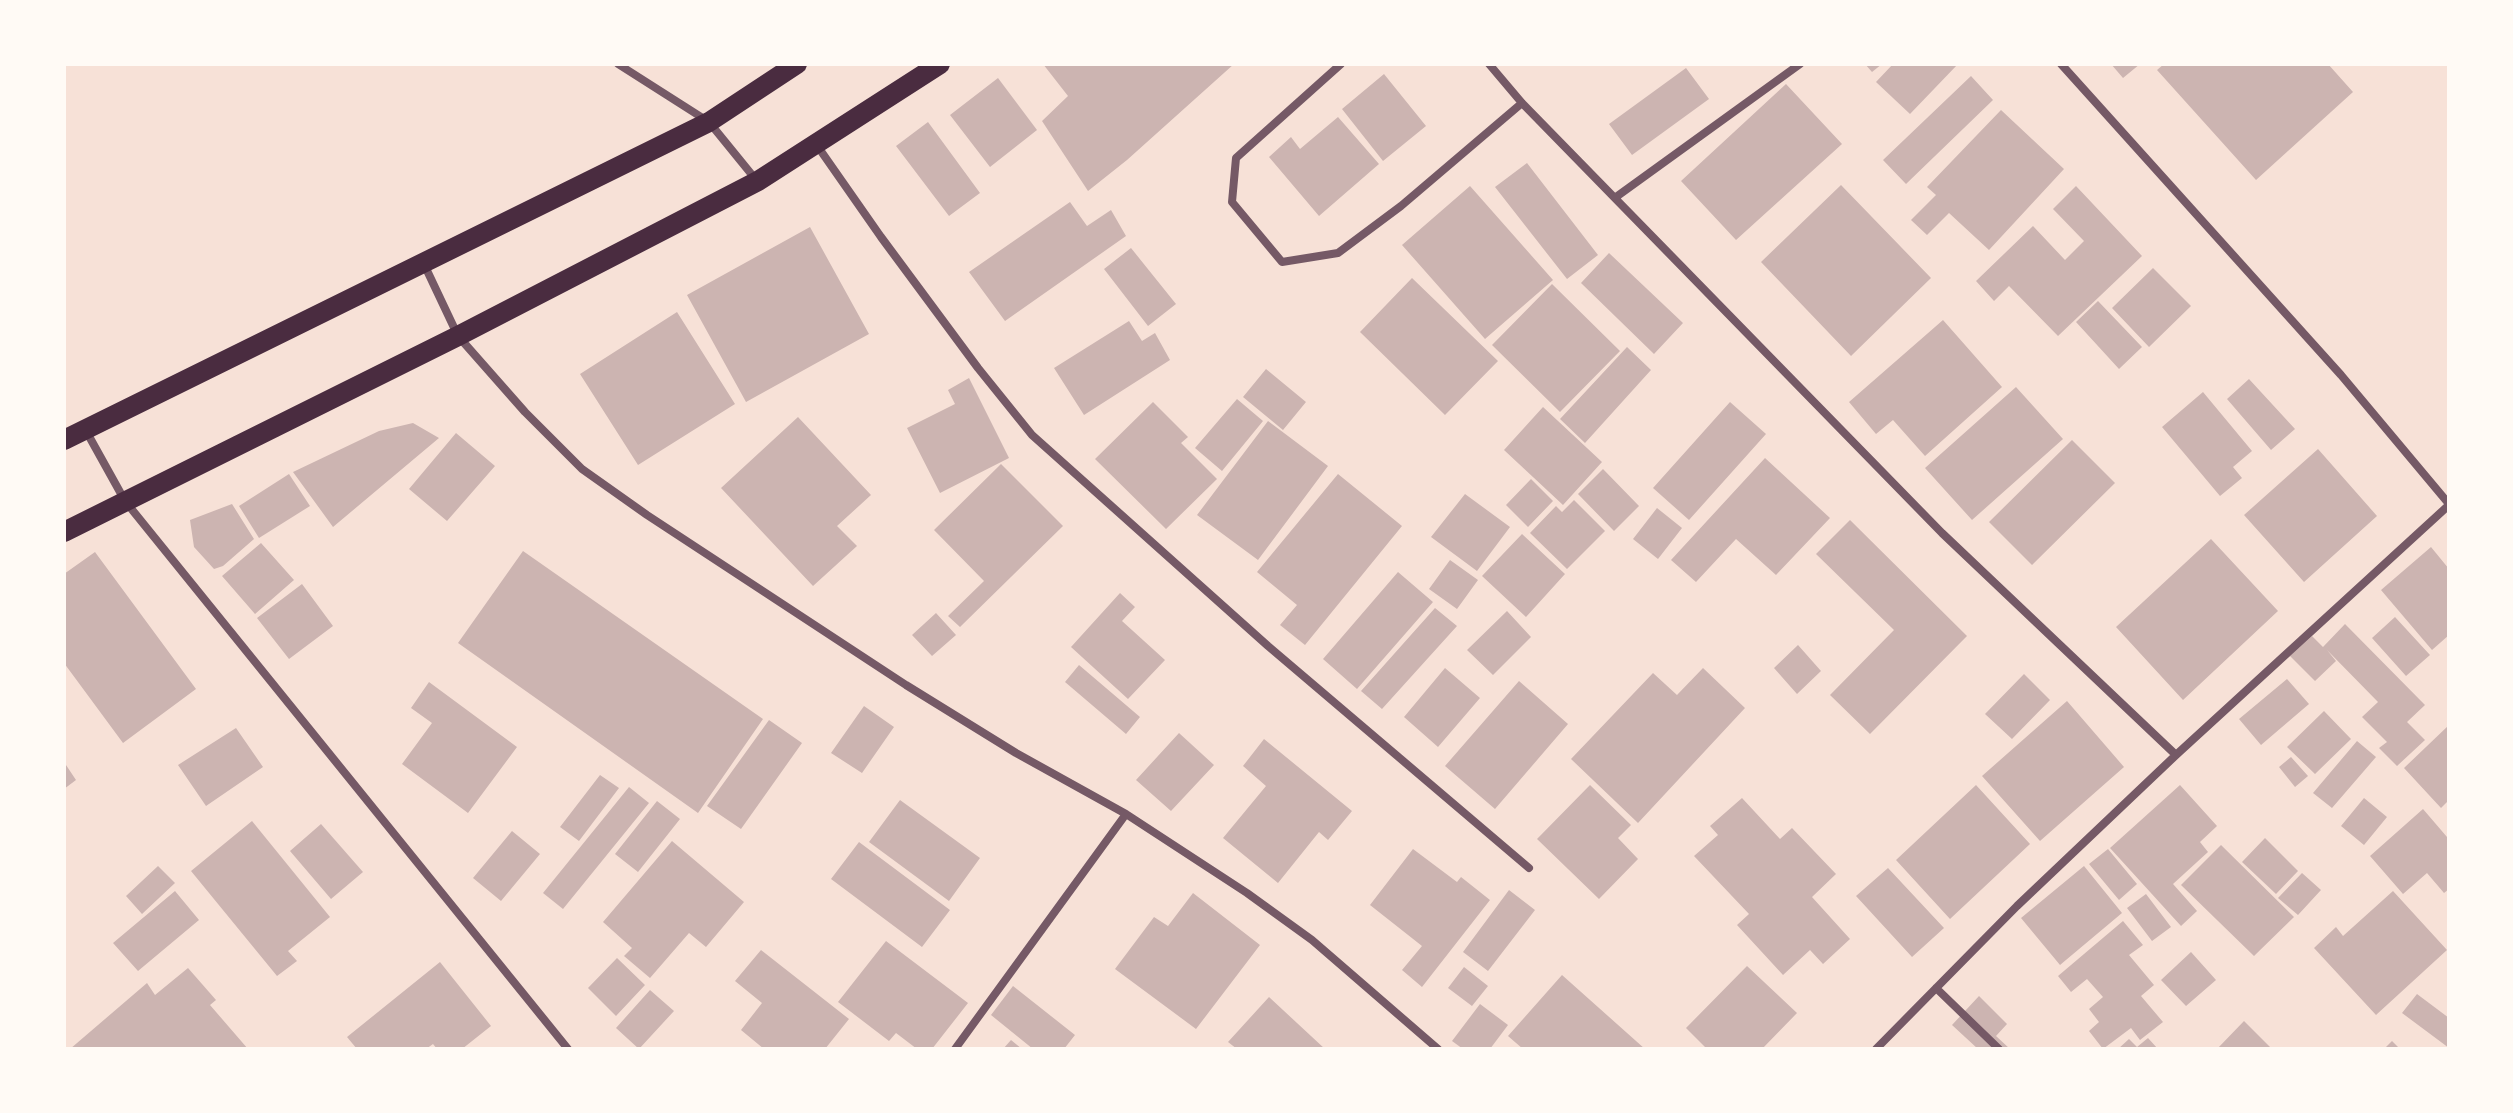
<!DOCTYPE html>
<html>
<head>
<meta charset="utf-8">
<style>
	body { margin:0 }
	#map { position:relative; width:2513px; height:1113px; overflow:hidden; background:#f7e1d7; font-family:Inter,sans-serif }
	canvas { display:block }
	.frame { position:absolute; inset:0; border:66px solid #fffaf5; pointer-events:none }
</style>
</head>
<body>
<div id="map">
<canvas width="2513" height="1113"></canvas>
<div class="frame"></div>
</div>
<script>
const g = document.querySelector('canvas').getContext('2d');
g.lineJoin = 'round';
function paint(path, color) { g.fillStyle = color; g.fill(path, 'evenodd'); }
const shape = rows => new Path2D(rows.map(r => 'M' + r).join(''));
function trace(path, color, width, dash) { g.strokeStyle = color; g.lineWidth = width; g.lineCap = dash ? 'butt' : 'round'; g.setLineDash(dash || []); g.stroke(path); }
const building = shape([
	[1043,64,1234,64,1127,160,1088,191,1042,121,1068,96],
	[1865,64,1882,64,1872,72],
	[1893,64,1958,64,1910,114,1876,82],
	[2111,64,2140,64,2123,78],
	[2164,64,2328,64,2353,92,2256,180,2157,70],
	[1686,68,1709,99,1632,155,1609,124],
	[1384,74,1426,126,1383,161,1342,109],
	[1971,76,1993,100,1906,184,1883,160],
	[998,78,1037,130,990,167,950,115],
	[1786,84,1842,144,1736,240,1681,181],
	[2001,110,2064,169,1989,250,1949,213,1927,235,1911,220,1936,195,1927,187],
	[1338,117,1379,164,1319,216,1269,157,1291,137,1300,149],
	[928,122,980,193,949,216,896,146],
	[1527,163,1598,255,1567,279,1495,187],
	[1841,185,1931,278,1851,356,1761,262],
	[1470,186,1553,280,1485,339,1402,245],
	[2076,186,2142,256,2058,336,2009,286,1994,301,1976,281,2033,226,2065,260,2084,241,2053,209],
	[1070,202,1087,226,1111,210,1126,236,1005,321,969,272],
	[810,227,869,334,746,402,687,295],
	[1131,248,1176,304,1148,326,1104,269],
	[1609,253,1683,323,1654,354,1581,283],
	[2153,268,2191,306,2149,347,2112,308],
	[1412,278,1498,361,1445,415,1360,332],
	[1552,284,1620,351,1560,412,1492,345],
	[2098,301,2142,347,2119,369,2076,322],
	[677,312,735,404,638,465,580,374],
	[1943,320,2002,387,1925,456,1893,420,1876,434,1849,402],
	[1129,321,1142,341,1155,333,1170,360,1084,415,1054,368],
	[1627,347,1651,370,1585,443,1560,419],
	[1266,369,1306,402,1283,430,1243,397],
	[969,378,1009,458,940,493,907,428,955,404,948,390],
	[2249,379,2295,429,2271,450,2227,399],
	[2016,387,2063,439,1972,520,1925,468],
	[2203,392,2252,451,2233,467,2242,478,2220,496,2162,427],
	[1237,399,1263,421,1222,471,1195,448],
	[1153,402,1188,437,1181,443,1217,479,1166,529,1095,459],
	[1730,402,1766,434,1689,520,1653,488],
	[1543,407,1602,462,1563,505,1504,450],
	[798,417,871,495,837,526,857,546,813,586,721,488],
	[1268,421,1328,466,1258,560,1197,515],
	[413,423,439,438,333,527,293,472,379,431],
	[456,433,495,466,447,521,409,489],
	[2072,440,2115,483,2032,565,1989,522],
	[2318,449,2377,516,2304,582,2244,515],
	[1765,458,1830,518,1776,575,1736,539,1696,582,1671,560],
	[1001,464,1063,526,960,627,948,616,984,581,934,530],
	[1603,469,1639,506,1614,531,1578,494],
	[289,474,310,506,259,538,239,506],
	[1338,474,1402,526,1305,645,1280,625,1297,605,1257,572],
	[1531,479,1553,501,1528,527,1506,505],
	[1465,494,1510,527,1477,571,1431,537],
	[1574,500,1605,531,1567,569,1530,533,1556,506,1562,512],
	[232,504,254,539,223,566,214,569,194,547,190,520],
	[1657,508,1682,528,1658,559,1633,539],
	[1850,520,1967,636,1870,734,1830,695,1894,630,1816,554],
	[1522,534,1565,574,1526,617,1482,576],
	[2211,539,2278,611,2183,700,2116,627],
	[261,543,294,580,255,614,222,576],
	[2431,547,2449,569,2449,635,2432,650,2381,590],
	[523,551,763,719,698,813,458,643],
	[95,552,196,689,123,743,64,663,64,574],
	[1450,560,1478,580,1457,609,1429,589],
	[1398,572,1433,602,1357,689,1323,659],
	[302,584,333,626,289,659,257,618],
	[1120,593,1135,607,1122,621,1165,660,1128,699,1071,647],
	[1435,608,1457,626,1382,709,1361,691],
	[1507,611,1531,637,1493,675,1467,650],
	[936,613,956,635,932,656,912,635],
	[2395,617,2430,655,2406,676,2372,638],
	[2345,624,2425,705,2407,722,2425,740,2397,766,2379,748,2387,742,2362,717,2378,702,2327,650,2336,661,2315,681,2290,656,2312,636,2323,647],
	[1798,645,1821,671,1797,694,1774,668],
	[1079,665,1140,717,1126,734,1065,682],
	[1445,668,1480,698,1438,747,1404,717],
	[1703,668,1745,708,1638,823,1571,759,1653,673,1677,695],
	[2024,674,2050,700,2012,739,1985,714],
	[2287,679,2309,704,2261,745,2239,719],
	[1519,681,1568,724,1495,809,1445,766],
	[429,682,517,747,468,813,402,764,432,723,411,708],
	[2067,701,2124,767,2040,841,1982,776],
	[864,706,894,727,862,773,831,753],
	[2324,711,2351,739,2315,774,2287,747],
	[769,720,802,743,741,829,707,806],
	[2449,725,2449,800,2441,808,2404,768],
	[236,728,263,767,206,806,178,765],
	[1179,733,1214,765,1171,811,1136,780],
	[1264,739,1352,811,1328,840,1319,832,1278,883,1223,838,1266,786,1243,766],
	[2357,741,2376,757,2332,808,2313,793],
	[2291,757,2308,776,2295,787,2279,767],
	[64,762,76,780,64,789],
	[600,775,619,788,579,841,560,827],
	[1590,785,1631,825,1618,838,1638,859,1599,899,1537,839],
	[1976,785,2030,844,1950,919,1896,860],
	[2180,785,2217,826,2200,842,2208,852,2173,884,2197,911,2181,926,2110,848],
	[629,787,649,803,563,909,543,893],
	[1742,798,1780,839,1792,828,1836,874,1812,897,1850,939,1823,964,1810,950,1783,975,1737,925,1749,914,1694,856,1718,835,1710,826],
	[2364,798,2387,817,2364,845,2341,826],
	[900,800,980,858,949,901,869,842],
	[657,801,680,819,638,872,615,854],
	[2423,809,2447,837,2449,835,2449,889,2444,893,2427,873,2403,894,2370,856],
	[252,821,330,917,288,951,297,961,277,976,191,871],
	[321,824,363,872,331,899,290,851],
	[512,831,540,854,501,901,473,878],
	[2265,838,2298,871,2276,894,2242,862],
	[672,841,744,902,706,947,689,933,650,978,624,956,632,948,603,922],
	[859,842,950,910,922,947,831,879],
	[2221,845,2294,917,2254,956,2181,885],
	[1413,849,1457,882,1461,877,1490,900,1422,987,1402,970,1422,946,1370,905],
	[2108,849,2137,884,2119,900,2089,864],
	[158,866,175,883,142,914,126,896],
	[2084,866,2122,913,2060,965,2021,918],
	[1888,868,1944,928,1912,957,1856,896],
	[2302,873,2321,890,2298,915,2278,898],
	[1509,890,1535,910,1488,971,1463,952],
	[175,891,199,920,138,971,113,943],
	[2393,891,2447,950,2376,1015,2314,948,2336,927,2343,936],
	[1193,893,1260,945,1196,1029,1115,969,1154,917,1168,926],
	[2146,894,2171,927,2152,941,2127,908],
	[2123,921,2143,945,2129,955,2154,985,2141,996,2163,1022,2140,1040,2131,1028,2103,1049,2089,1031,2099,1022,2089,1009,2103,997,2087,979,2071,992,2058,976],
	[886,941,968,1003,932,1049,917,1049,896,1033,889,1041,838,1002],
	[761,950,849,1019,825,1049,764,1049,741,1030,762,1003,735,981],
	[2191,952,2216,980,2186,1006,2161,980],
	[617,958,645,985,616,1016,588,988],
	[440,962,491,1026,462,1049,437,1049,433,1044,426,1049,357,1049,347,1037],
	[1747,966,1797,1013,1762,1049,1707,1049,1686,1028],
	[1464,967,1488,986,1472,1006,1448,988],
	[188,968,216,1000,210,1005,248,1049,70,1049,147,983,155,995],
	[1562,975,1645,1049,1523,1049,1508,1036],
	[1013,986,1075,1035,1064,1049,1033,1049,991,1015],
	[650,990,674,1011,639,1049,616,1028],
	[2417,994,2449,1018,2449,1048,2402,1013],
	[1979,996,2007,1024,1996,1036,2010,1049,1978,1049,1952,1025],
	[1269,997,1325,1049,1237,1049,1228,1042],
	[1480,1004,1508,1025,1490,1049,1463,1049,1452,1041],
	[2244,1021,2272,1049,2217,1049],
	[2148,1038,2158,1049,2118,1049,2129,1039,2137,1047],
	[1011,1040,1022,1049,1003,1049],
	[2392,1041,2400,1049,2384,1049]
]);
const minor = shape([
	[618,64,709,122,757,181],
	[1341,64,1236,158,1232,202,1282,262,1338,253,1401,206,1522,103],
	[1489,64,1522,103,1942,533,2176,755],
	[2061,64,2341,375,2449,504],
	[816,144,881,237,978,368,1032,435,1268,646,1529,868],
	[1616,197,1800,64],
	[423,262,458,336,525,412,582,469,647,515,906,685,1016,753,1126,814,1247,893,1312,940,1438,1049],
	[85,429,125,501,568,1049],
	[1936,988,1999,1049],
	[955,1049,1126,814],
	[1876,1049,2017,906,2176,755,2449,505]
]);
const primary = shape([
	[64,440,709,122,797,64],
	[64,532,458,336,758,181,940,64]
]);
paint(building, '#ccb4b1');
trace(minor, '#755966', 8);
trace(primary, '#4a2c40', 20);
</script>
</body>
</html>
